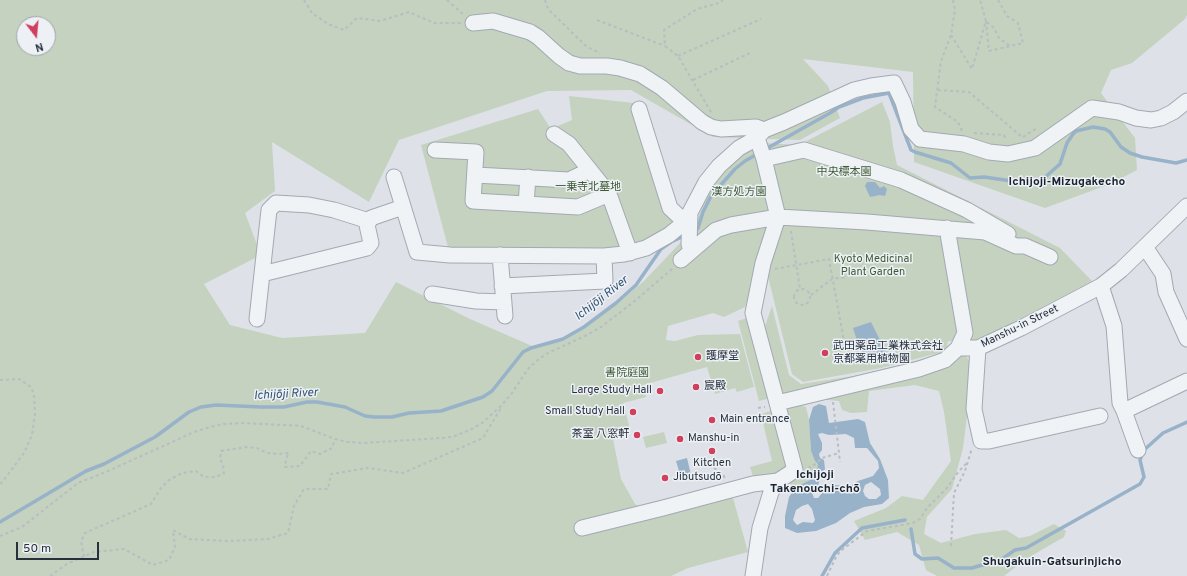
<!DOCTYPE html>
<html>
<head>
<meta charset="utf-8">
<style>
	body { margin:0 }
	#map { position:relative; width:1187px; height:576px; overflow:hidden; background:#dee2e8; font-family:Overpass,sans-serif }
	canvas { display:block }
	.north { position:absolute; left:16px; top:16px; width:40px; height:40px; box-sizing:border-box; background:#edf1f5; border:1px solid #9ea4ac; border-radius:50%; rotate:164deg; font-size:11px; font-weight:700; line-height:16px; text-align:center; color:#27313e }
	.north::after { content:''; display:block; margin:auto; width:14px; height:18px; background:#d03f5d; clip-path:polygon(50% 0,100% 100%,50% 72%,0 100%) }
	.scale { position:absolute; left:16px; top:542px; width:83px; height:18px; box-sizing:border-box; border:2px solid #27313e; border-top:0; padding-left:5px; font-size:12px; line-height:14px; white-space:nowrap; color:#27313e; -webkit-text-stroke:3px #edf1f5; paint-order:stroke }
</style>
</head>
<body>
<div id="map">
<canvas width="1187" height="576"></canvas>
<div class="north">N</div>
<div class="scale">50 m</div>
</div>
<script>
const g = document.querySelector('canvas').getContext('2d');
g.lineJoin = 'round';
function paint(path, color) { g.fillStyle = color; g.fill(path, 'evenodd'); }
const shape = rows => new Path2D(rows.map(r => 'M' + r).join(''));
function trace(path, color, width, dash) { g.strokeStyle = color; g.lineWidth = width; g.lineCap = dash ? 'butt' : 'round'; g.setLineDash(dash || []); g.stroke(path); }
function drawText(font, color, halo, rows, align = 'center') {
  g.font = font + ' Overpass,"Noto Sans JP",sans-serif'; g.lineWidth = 3; g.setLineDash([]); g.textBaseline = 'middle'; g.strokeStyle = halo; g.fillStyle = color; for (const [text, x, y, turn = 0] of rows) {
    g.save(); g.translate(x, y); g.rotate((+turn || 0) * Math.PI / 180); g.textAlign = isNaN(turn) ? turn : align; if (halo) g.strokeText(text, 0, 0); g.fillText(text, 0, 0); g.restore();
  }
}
const green = shape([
	[0,0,1187,0,1187,15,1185,19,1132,63,1111,70,1101,93,1135,138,1137,170,1110,184,1045,208,914,162,913,72,803,59,828,86,840,118,800,140,713,137,631,90,547,91,399,140,369,202,272,142,275,191,245,213,261,255,204,284,230,325,282,338,365,333,396,282,470,319,532,346,563,341,588,326,623,299,644,281,682,241,692,257,723,230,765,223,769,230,745,307,724,317,713,313,668,326,666,340,675,341,698,335,740,334,754,387,737,392,735,388,715,394,707,367,643,385,646,397,623,403,630,429,612,434,621,479,635,504,654,516,727,495,733,498,748,552,688,568,671,576,0,576],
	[24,24,48,24,48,48,24,48],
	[569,96,634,103,665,208,681,226,646,248,450,255,421,145,538,109,551,129,572,120],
	[882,102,890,122,893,146,897,165,1060,248,1092,281,974,343,948,341,946,351,881,368,803,382,792,374,765,264,783,219,764,143,799,145],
	[754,144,771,213,698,237,695,225,713,182],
	[772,306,789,375,801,384,860,375,938,355,965,354,973,368,963,448,952,489,927,517,924,534,941,543,975,534,1006,530,1019,538,1030,536,1054,524,1066,531,1064,537,1026,559,1004,576,937,576,926,570,919,545,897,532,865,540,854,521,886,508,902,496,923,500,951,461,944,412,939,391,915,385,869,391,867,412,851,413,842,410,839,401,783,396,765,326],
	[750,317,771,398,759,401,738,321],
	[800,405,806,407,809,420,811,451,815,461,818,464,816,477,796,487,791,486,789,480,785,408],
	[774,410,788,471,754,479,750,467,772,461,761,414],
	[664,432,667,443,646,448,643,437]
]);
const water = shape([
	[867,182,875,182,880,188,884,186,887,189,885,196,880,195,870,197,865,186],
	[871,322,889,358,866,359,862,356,853,328],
	[819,404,826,406,829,423,858,419,865,422,870,443,880,459,888,480,889,498,882,504,864,507,850,513,836,523,816,531,797,533,785,528,785,516,789,497,796,487,816,477,818,464,815,461,811,451,809,420,813,407],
	[822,433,829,435,846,434,854,438,855,448,867,448,878,461,879,468,873,476,858,481,850,486,834,485,827,487,818,498,814,498,812,493,818,486,821,475,825,469,824,460,820,458,819,454,822,450,822,443,818,434],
	[871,482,880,489,881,495,876,499,869,499,865,496,863,491,865,485],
	[808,504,812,509,815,520,813,523,803,522,797,525,793,520,796,510,802,506],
	[687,458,691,475,681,478,676,461]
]);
const stream = shape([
	[764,150,830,113,839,107,863,98,889,93,911,150,915,152,951,163,970,178,984,177,1026,183,1043,179,1060,164,1067,143,1073,134,1076,131,1093,127,1105,129,1110,132,1121,147,1130,153,1142,157,1176,163,1187,160],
	[694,232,698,228,703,212,711,196,735,169,745,161,759,153],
	[0,522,86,471,104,464,155,437,189,412,201,407,216,405,261,407,284,407,307,402,317,402,345,407,365,416,374,417,392,417,409,413,441,411,483,397,492,391,523,352,531,348,563,339,584,327,616,303,636,285,661,249,671,242,686,235],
	[911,529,915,554,922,559,938,558,954,568,972,568,1002,559,1015,550,1026,548,1140,484,1144,477,1140,460,1144,450,1163,433,1187,422],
	[822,576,835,553,862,528,905,520]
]);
const path = shape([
	[304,0,312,13,328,24,344,30,357,18,380,21,409,12,434,23,462,23],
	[447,0,464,15],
	[545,0,548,9,587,47,600,53],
	[953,0,955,10,951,35,941,61,935,107,958,122,962,131],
	[597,20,665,46],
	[986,21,989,51,1023,43,1018,23,1007,16,998,0],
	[987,22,994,28,999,38,1010,46],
	[951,35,972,69,986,21,980,0],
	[678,56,761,19],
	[693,80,750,53],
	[938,90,969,92,1022,137],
	[711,112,678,56,665,46,664,30,697,9,719,3,723,0],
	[974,133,1004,135,1006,140],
	[1023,137,1037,128],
	[791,231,800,289],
	[775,269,829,259,844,341],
	'794 297a8 8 0 1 1 16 0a8 8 0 1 1-16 0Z',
	[811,295,832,279,846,277],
	[0,380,19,379,31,387,34,395,35,414,32,435,24,453,0,485],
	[833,402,840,462],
	[758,408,765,407],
	[714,468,723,474,725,479],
	[808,468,812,467,822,458,839,453],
	[0,536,22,527,78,483,106,472,194,432,210,427,224,424,244,423,301,426,335,439,347,442,363,443,441,438,452,437,470,430,482,423,502,405,512,393,528,369,539,359,548,353,587,335,601,327,636,300,672,269],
	[951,546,954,493,965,471,972,448],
	[84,557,81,541,85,533,151,504,161,488,169,480,180,474,188,472,196,471,204,477,216,477,224,473,223,465,220,459,221,451,246,447,257,448,267,453,278,454,289,453,286,459,285,467,300,466,311,451,320,454,332,448,335,439],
	[50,576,67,564,94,552,124,549,153,565,169,560,175,547,173,530,189,539,229,541,268,539,288,533,294,506,304,489,328,489,331,474,368,468,403,473,483,438,501,408],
	[827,576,837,555,843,549,867,531,913,523,920,519,927,508,946,489,959,471,967,463]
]);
const minor = shape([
	[473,23,493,21,530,32,538,37,559,56,569,63,580,66,607,66,620,68,640,74,662,88,702,122,711,127,721,129,756,127,764,130],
	[639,109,670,208,685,222],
	[554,134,569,144,609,194,630,253],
	[435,150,476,152,473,201,578,207,609,194],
	[764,159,804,150,901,180,967,210,1008,234],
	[475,175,569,180,590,170],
	[394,177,417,252,450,255,604,256,624,254,646,248,669,235,685,222,706,182,719,166,739,148,757,138,764,130,784,122,854,90,871,86,894,83,903,102,911,129,920,139,964,144,989,152,1008,154,1035,148,1092,108,1119,112,1136,118,1151,120,1161,118,1173,112,1187,101],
	[526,204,528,177],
	[690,213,689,244,691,251],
	[947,228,965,333,958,348],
	[1145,247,1163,274,1166,292,1187,339],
	[500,255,505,316],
	[681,260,716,230,731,225,778,217,867,222,985,232,1016,246,1025,246,1050,257],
	[262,274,367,248,371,243,367,225,371,218,403,207],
	[502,286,605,281,604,256],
	[1101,286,1114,326,1120,403,1124,411,1187,381],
	[432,294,476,301,504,302],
	[257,319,269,210,276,203,309,205,334,210,369,221],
	[978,348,974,409,981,441,989,441,1100,416],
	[777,403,919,369,945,360,958,348,978,348,1021,328,1101,286,1121,270,1187,206],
	[1124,411,1138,450],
	[582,528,663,508,753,484,778,481],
	[753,576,760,528,771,492,778,481,795,470,753,313,763,263,778,217,764,159,757,138]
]);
const markers = [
	[825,353,4,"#d03f5d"],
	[698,357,4,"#d03f5d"],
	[696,387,4,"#d03f5d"],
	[660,391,4,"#d03f5d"],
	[633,412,4,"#d03f5d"],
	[712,420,4,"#d03f5d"],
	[637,435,4,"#d03f5d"],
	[680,439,4,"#d03f5d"],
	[712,451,4,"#d03f5d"],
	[665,478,4,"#d03f5d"]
];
const parkNames = [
	["中央標本園",844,173],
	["一乗寺北墓地",588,188],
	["漢方処方園",739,193],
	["Kyoto Medicinal",873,260],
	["Plant Garden",873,273],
	["書院庭園",627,374]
];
const streetNames = [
	["Manshu-in Street",1020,327,-26]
];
const poiNames = [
	["武田薬品工業株式会社",833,347],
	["京都薬用植物園",833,360],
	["護摩堂",706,357],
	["宸殿",704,387],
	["Large Study Hall",652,391,"right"],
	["Small Study Hall",625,412,"right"],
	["Main entrance",720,420],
	["茶室 八窓軒",629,435,"right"],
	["Manshu-in",688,439],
	["Kitchen",712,464,"center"],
	["Jibutsudō",673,478]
];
const neighbourhoodNames = [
	["Ichijoji-Mizugakecho",1067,183],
	["Ichijoji",815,476],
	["Takenouchi-chō",815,490],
	["Shugakuin-Gatsurinjicho",1052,563]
];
const waterNames = [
	["Ichijōji River",602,299,-38],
	["Ichijōji River",286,395,-3]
];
paint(green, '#c4d2bf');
paint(water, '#98b2c9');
trace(stream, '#98b2c9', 3.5);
trace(minor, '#a3a9b2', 17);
trace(path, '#b8bdc2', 2, [3, 3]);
trace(minor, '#f0f3f6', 15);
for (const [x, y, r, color] of markers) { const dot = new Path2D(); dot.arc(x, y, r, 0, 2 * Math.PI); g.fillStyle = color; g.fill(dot); trace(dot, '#edf1f5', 1.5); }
drawText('11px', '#3d5a34', '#edf1f5', parkNames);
drawText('11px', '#27313e', '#edf1f5', streetNames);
drawText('11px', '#27313e', '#edf1f5', poiNames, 'left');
drawText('bold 12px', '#19222f', '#edf1f5', neighbourhoodNames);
drawText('italic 12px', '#305273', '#edf1f5', waterNames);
</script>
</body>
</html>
